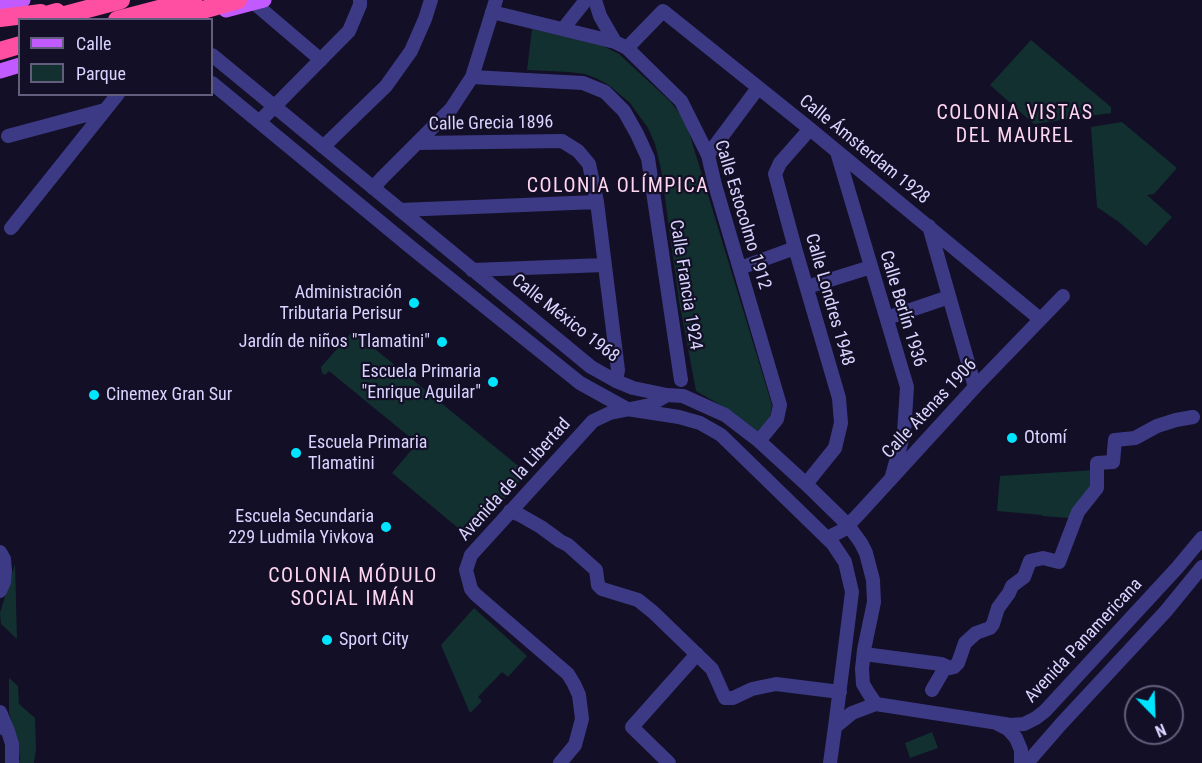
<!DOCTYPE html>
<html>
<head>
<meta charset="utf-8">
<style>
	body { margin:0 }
	#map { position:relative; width:1202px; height:763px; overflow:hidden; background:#130f26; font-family:"Roboto Condensed",sans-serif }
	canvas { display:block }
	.legend { position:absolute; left:18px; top:18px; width:195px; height:78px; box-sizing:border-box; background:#130f26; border:2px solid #625e7d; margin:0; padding:8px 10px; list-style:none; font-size:18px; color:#d9d4ff }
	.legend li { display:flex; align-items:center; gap:12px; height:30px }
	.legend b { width:30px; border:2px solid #625e7d }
	.north { position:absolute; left:1124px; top:685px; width:60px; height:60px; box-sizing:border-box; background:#130f26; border:2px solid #625e7d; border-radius:50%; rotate:157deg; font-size:16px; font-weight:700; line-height:24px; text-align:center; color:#d9d4ff }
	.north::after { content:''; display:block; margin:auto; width:21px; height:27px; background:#00e5ff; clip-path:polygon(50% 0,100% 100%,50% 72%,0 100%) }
</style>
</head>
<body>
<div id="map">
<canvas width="1202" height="763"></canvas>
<ul class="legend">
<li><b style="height:8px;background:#c25bff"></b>Calle</li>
<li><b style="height:16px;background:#12302f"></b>Parque</li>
</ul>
<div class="north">N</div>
</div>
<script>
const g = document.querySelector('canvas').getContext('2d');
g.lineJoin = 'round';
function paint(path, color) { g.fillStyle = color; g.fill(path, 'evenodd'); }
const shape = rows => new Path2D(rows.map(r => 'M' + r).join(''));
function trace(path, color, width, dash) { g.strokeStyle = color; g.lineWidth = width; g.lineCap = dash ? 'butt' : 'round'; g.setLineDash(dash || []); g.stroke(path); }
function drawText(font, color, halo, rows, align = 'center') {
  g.font = font + ' "Roboto Condensed",sans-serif'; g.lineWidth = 4.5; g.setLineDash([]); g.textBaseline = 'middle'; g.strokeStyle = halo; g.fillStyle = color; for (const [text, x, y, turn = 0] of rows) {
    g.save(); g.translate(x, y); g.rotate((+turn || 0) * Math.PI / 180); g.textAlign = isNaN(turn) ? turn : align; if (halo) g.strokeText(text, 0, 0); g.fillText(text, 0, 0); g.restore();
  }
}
const green = shape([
	[532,29,603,46,619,54,670,101,682,117,688,129,772,405,770,417,758,432,729,410,696,391,679,301,661,169,655,144,648,128,630,103,610,86,598,79,585,74,569,72,527,70],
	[1031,40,1111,107,1111,113,1034,124,990,85],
	[1122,122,1177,168,1154,194,1147,195,1172,217,1146,246,1120,223,1097,207,1091,127],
	[353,331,527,473,470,538,392,473,413,448,409,444,412,439,329,371,325,375,322,373,321,367],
	[1096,470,1092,487,1069,518,1042,516,1042,515,997,511,1000,476],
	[15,564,17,639,1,624,0,613],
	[474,608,527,656,508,677,502,672,478,697,482,701,470,713,441,645],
	[9,678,18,686,19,704,35,718,36,749,34,763,19,763,20,758,16,736,9,713],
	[932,732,938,748,910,758,905,743]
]);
const minor = shape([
	[595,0,600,16,615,42],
	[254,3,321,60],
	[492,12,615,42,627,48,681,101,708,155,715,185,780,405,777,419,759,441],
	[563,29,586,0],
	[627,48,663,11,810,129,1040,319],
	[212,55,591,367,616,381,633,388,667,395,683,396,725,415,759,441,806,484,848,525,861,543,866,553,873,580,874,602,864,650,862,669,863,684,869,694,876,704],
	[472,77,583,83,605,92,624,111,637,134,648,158,681,380],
	[212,83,413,249,580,383,627,409,679,417,700,423,721,435,833,544,845,562,852,592,835,727],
	[260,121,349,31,360,5,360,0],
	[8,136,105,110],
	[417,143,562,141,578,151,589,164,597,202,618,370,616,381],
	[323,147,386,86,411,51,425,19,431,0],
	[837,152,907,387,904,433,892,476],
	[708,155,758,88],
	[373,188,382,178,451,109,472,77,496,0],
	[400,210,597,202],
	[929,226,975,387],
	[11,228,118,94],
	[740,268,795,248],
	[472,270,604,265],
	[807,287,871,267],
	[887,318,949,297],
	[806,484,835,448,841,423,839,398,795,248,775,174,780,163,810,129],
	[510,511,520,515,541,527,560,541,568,545,596,570,598,585,602,589,638,600,653,612,712,669,725,698,733,698,752,689,776,684,840,692],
	[827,538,843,530,857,516,975,387,1063,296],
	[0,552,4,559,5,571,4,582,0,591],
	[864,654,941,664,950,668,954,667,958,663,965,643,976,633,990,628,993,624,998,608,1009,593,1012,586,1024,577,1030,561,1043,558,1059,562,1078,512,1097,488,1097,463,1113,462,1115,440,1135,438,1157,426,1176,420,1193,417],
	[932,690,946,666],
	[0,712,8,731],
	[998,724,1008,729,1016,738,1021,750,1021,763],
	[0,726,8,731,12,744,12,763],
	[560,763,575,745,582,719,579,695,574,684,568,674,475,594,471,589,466,570,471,555,593,421,610,413,650,405,667,395],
	[669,763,632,727,697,654],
	[830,763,835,727,852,713,876,704,1011,725,1024,724,1036,718,1045,711,1177,568,1202,538],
	[1027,763,1061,724,1166,611,1202,567]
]);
const major = shape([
	[0,6,23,0],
	[226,10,264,0],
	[0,71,20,65]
]);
const highway = shape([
	[0,18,41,13],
	[29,20,57,12],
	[46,20,121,0],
	[117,20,193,0],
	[167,20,238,0],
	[0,51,20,45]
]);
const markers = [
	[414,303,6,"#00e5ff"],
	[442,342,6,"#00e5ff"],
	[493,382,6,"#00e5ff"],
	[94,395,6,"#00e5ff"],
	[1012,438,6,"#00e5ff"],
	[296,453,6,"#00e5ff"],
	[386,527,6,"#00e5ff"],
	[327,640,6,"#00e5ff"]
];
const streetNames = [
	["Calle Grecia 1896",491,124,-1],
	["Calle Ámsterdam 1928",864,150,39],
	["Calle Estocolmo 1912",742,215,73],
	["Calle Francia 1924",685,285,81],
	["Calle Londres 1948",829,300,74],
	["Calle Berlín 1936",902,309,73],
	["Calle México 1968",565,319,38],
	["Calle Atenas 1906",930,409,-47],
	["Avenida de la Libertad",515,480,-48],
	["Avenida Panamericana",1084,641,-47]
];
const poiNames = [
	["Administración",402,293],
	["Tributaria Perisur",402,314],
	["Jardín de niños \"Tlamatini\"",430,342],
	["Escuela Primaria",481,372],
	["\"Enrique Aguilar\"",481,393],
	["Cinemex Gran Sur",106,395,"left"],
	["Otomí",1024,438,"left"],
	["Escuela Primaria",308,443,"left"],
	["Tlamatini",308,464,"left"],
	["Escuela Secundaria",374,517],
	["229 Ludmila Yivkova",374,538],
	["Sport City",339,640,"left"]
];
const neighbourhoodNames = [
	["COLONIA VISTAS",1015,114],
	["DEL MAUREL",1015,137],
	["COLONIA OLÍMPICA",618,187],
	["COLONIA MÓDULO",353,577],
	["SOCIAL IMÁN",353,600]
];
paint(green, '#12302f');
trace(minor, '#3d3a85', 14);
trace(major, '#c25bff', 15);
trace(highway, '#ff4fa3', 18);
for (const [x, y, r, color] of markers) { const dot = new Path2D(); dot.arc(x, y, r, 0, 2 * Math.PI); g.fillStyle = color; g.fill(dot); trace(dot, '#130f26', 2); }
drawText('18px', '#d9d4ff', '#130f26', streetNames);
drawText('18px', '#d9d4ff', '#130f26', poiNames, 'right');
g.letterSpacing = '1.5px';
drawText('20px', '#ffd6f0', '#130f26', neighbourhoodNames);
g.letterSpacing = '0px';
</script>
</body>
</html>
